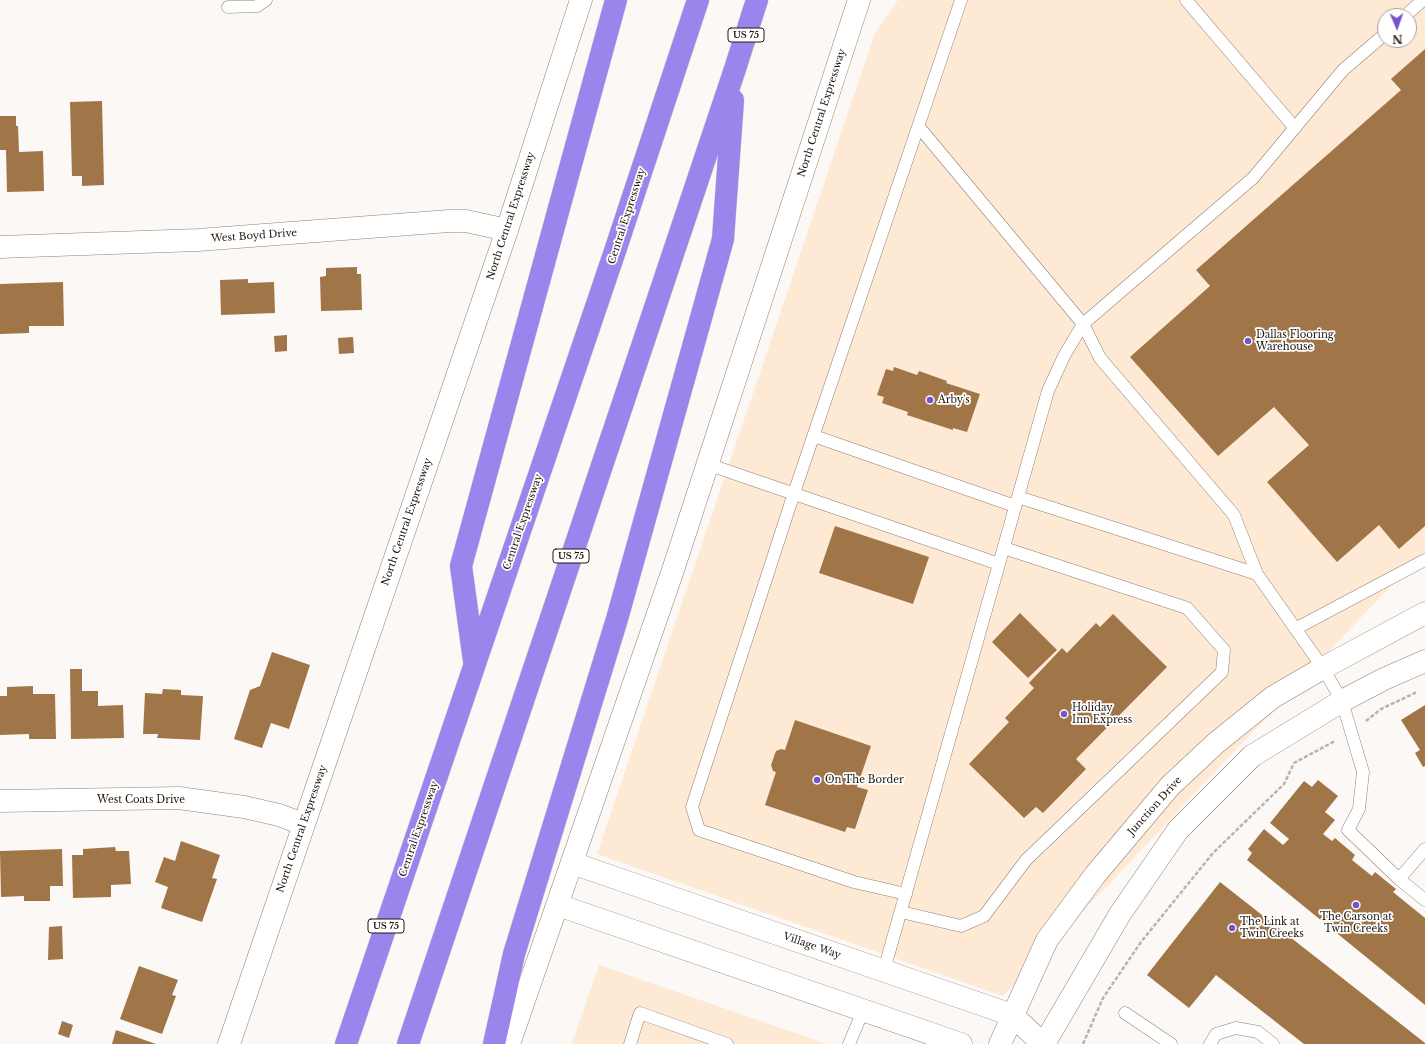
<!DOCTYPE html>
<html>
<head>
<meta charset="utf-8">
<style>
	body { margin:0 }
	#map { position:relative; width:1425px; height:1044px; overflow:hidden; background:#fcf8f5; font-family:"Libre Baskerville",serif }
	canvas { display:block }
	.north { position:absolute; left:1377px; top:8px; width:40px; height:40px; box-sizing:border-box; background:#fff; border:1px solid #a5a29f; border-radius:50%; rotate:178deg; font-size:11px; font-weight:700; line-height:16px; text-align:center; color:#1e1710 }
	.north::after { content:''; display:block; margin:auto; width:14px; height:18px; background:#7554ce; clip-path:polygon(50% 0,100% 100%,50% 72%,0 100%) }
</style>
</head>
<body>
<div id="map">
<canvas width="1425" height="1044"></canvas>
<div class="north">N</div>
</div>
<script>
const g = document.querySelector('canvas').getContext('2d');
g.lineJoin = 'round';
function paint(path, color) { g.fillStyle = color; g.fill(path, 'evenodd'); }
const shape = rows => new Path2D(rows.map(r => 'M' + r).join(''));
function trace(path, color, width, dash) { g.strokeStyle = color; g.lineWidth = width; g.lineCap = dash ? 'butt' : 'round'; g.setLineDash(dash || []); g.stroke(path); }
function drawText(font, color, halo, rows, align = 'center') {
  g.font = font + ' "Libre Baskerville",serif'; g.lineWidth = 3.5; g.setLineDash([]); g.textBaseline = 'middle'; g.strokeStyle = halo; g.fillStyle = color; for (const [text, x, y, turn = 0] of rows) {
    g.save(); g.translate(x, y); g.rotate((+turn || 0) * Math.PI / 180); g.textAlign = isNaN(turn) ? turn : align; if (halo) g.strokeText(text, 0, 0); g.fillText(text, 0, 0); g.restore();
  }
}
const built = shape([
	[898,0,1425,0,1425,555,1406,570,1003,996,597,854,875,33],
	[1385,16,1409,16,1409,40,1385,40],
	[599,965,827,1044,572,1044]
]);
const building = shape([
	[1425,49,1425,526,1399,549,1379,525,1337,562,1267,482,1309,445,1274,407,1218,456,1130,357,1210,286,1196,270,1401,90,1391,79],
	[102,101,104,185,82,186,82,176,72,176,70,102],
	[0,116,16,116,16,126,18,126,19,152,43,151,44,191,7,192,6,150,0,150],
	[357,267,357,274,361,274,362,310,321,311,320,277,326,276,326,268],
	[248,279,248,283,274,282,275,313,221,315,220,280],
	[63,282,64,326,29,326,29,333,0,334,0,284],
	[287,335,287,351,275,352,274,336],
	[353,337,354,353,339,354,338,338],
	[894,367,917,375,919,371,947,381,946,383,980,394,967,432,953,428,953,430,907,415,908,412,882,403,884,397,877,395,886,369,893,371],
	[835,526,929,557,913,604,819,573],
	[1020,613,1057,650,1028,678,992,642],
	[1113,614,1167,667,1076,759,1086,769,1043,813,1036,807,1024,818,969,764,1009,722,1005,718,1034,688,1029,683,1062,648,1067,653,1096,623,1100,627],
	[272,652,310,665,289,729,271,723,262,748,234,739,250,690,260,686],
	[70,669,82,669,82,691,98,691,98,706,123,705,124,738,71,739],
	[33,686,33,694,55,694,56,739,29,739,29,734,0,735,0,696,7,696,7,687],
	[163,689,181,690,181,695,203,696,200,740,157,738,158,734,143,734,145,693,162,694],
	[1425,705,1425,766,1423,767,1415,753,1420,750,1401,720],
	[795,720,871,746,857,787,868,790,855,829,847,827,845,832,765,805,776,772,773,771,771,765,776,751,781,749,785,750],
	[1318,780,1338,796,1325,812,1335,820,1323,834,1332,841,1335,838,1355,855,1352,860,1372,876,1375,872,1396,889,1393,892,1425,918,1425,1005,1247,860,1252,853,1248,849,1264,829,1283,845,1289,839,1270,823,1304,781,1312,787],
	[181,841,220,855,212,878,217,879,202,922,161,908,168,887,155,882,164,857,175,861],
	[115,847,116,851,129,851,131,884,111,885,111,897,73,898,72,855,83,855,83,849],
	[62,849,63,886,50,886,50,901,24,901,24,896,1,897,0,851],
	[1220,882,1425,1043,1425,1044,1304,1044,1216,975,1189,1008,1147,975],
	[62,926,63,959,48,960,49,927],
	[139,966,178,980,172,995,176,996,162,1034,120,1019],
	[62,1021,73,1025,69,1038,58,1034],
	[116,1030,156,1044,112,1044]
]);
const path = shape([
	[1366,721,1381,709,1417,692],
	[1083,1044,1103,998,1141,942,1213,853,1284,784,1294,763,1335,741]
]);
const lane = shape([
	[1186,0,1295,128],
	[228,7,257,6,266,0],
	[1405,16,1423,0],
	[919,127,1083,324,1100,358,1234,515,1257,574,1323,668,1342,701,1363,772,1359,809,1348,830,1399,879,1425,849],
	[814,436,1015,506],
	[707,464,999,564],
	[1018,497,1257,574],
	[1295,629,1425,560],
	[1399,879,1425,900],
	[906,894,854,882,699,830,692,807,794,493,961,0],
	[901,912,961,926,984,916,1026,860,1222,672,1224,650,1187,608,1004,548],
	[884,970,1048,391,1064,356,1083,324,1253,178,1343,70,1385,34],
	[1125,1013,1171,1044],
	[630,1044,640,1013,727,1044],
	[849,1044,863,1011],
	[1210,1044,1216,1034,1236,1028,1258,1032,1273,1044]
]);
const street = shape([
	[0,247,198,240,449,221,466,221,507,230],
	[0,801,179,798,244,807,279,815,303,824]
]);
const secondary = shape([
	[572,863,1012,1015,1043,1044],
	[558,905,961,1044],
	[229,1044,507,230,581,0],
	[509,1044,673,570,859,0],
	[1000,1044,1047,940,1095,875,1170,786,1216,743,1273,697,1323,668,1425,613],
	[1044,1044,1120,914,1178,830,1252,756,1342,701,1384,679,1425,661]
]);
const highway = shape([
	[474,661,461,566,616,0],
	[346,1044,616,248,698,0],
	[408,1044,735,69,757,0],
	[494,1044,514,954,617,619,723,239,733,100]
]);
const markers = [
	[1248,341,4,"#7554ce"],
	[930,400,4,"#7554ce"],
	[1064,714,4,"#7554ce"],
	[817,780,4,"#7554ce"],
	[1356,905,4,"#7554ce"],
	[1232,928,4,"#7554ce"]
];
const shields = [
	[746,35,36],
	[571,556,36],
	[386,926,36]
];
const shieldNames = [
	["US 75",746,35],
	["US 75",571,556],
	["US 75",386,926]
];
const streetNames = [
	["North Central Expressway",822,113,-72],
	["North Central Expressway",511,216,-72],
	["Central Expressway",627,216,-72],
	["West Boyd Drive",254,236,-4],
	["North Central Expressway",407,522,-71],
	["Central Expressway",523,522,-71],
	["West Coats Drive",141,800],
	["Junction Drive",1155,806,-48],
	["North Central Expressway",302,829,-71],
	["Central Expressway",419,829,-71],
	["Village Way",812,946,19]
];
const poiNames = [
	["Dallas Flooring",1256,335],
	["Warehouse",1256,347],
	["Arby's",938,400],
	["Holiday",1072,708],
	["Inn Express",1072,720],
	["On The Border",825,780],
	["The Carson at",1356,917,"center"],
	["Twin Creeks",1356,929,"center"],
	["The Link at",1240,922],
	["Twin Creeks",1240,934]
];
paint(built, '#fee9d5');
paint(building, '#a07548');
trace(lane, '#928170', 13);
trace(street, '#928170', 23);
trace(secondary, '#928170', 23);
trace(highway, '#d6d5d4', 23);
trace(path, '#b8b3af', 2.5, [4, 2]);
trace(lane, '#fff', 12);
trace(street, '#fff', 22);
trace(secondary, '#fff', 22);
trace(highway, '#9b85ed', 22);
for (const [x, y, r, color] of markers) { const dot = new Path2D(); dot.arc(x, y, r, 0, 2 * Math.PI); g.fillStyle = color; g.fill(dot); trace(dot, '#fff', 1.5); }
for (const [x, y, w] of shields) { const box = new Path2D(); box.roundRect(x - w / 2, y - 7, w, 14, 3); g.fillStyle = '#fff'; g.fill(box); trace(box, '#1e1710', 1); }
drawText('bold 9px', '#1e1710', null, shieldNames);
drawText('10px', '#1e1710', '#fff', streetNames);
drawText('10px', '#1e1710', '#fff', poiNames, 'left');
</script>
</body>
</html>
